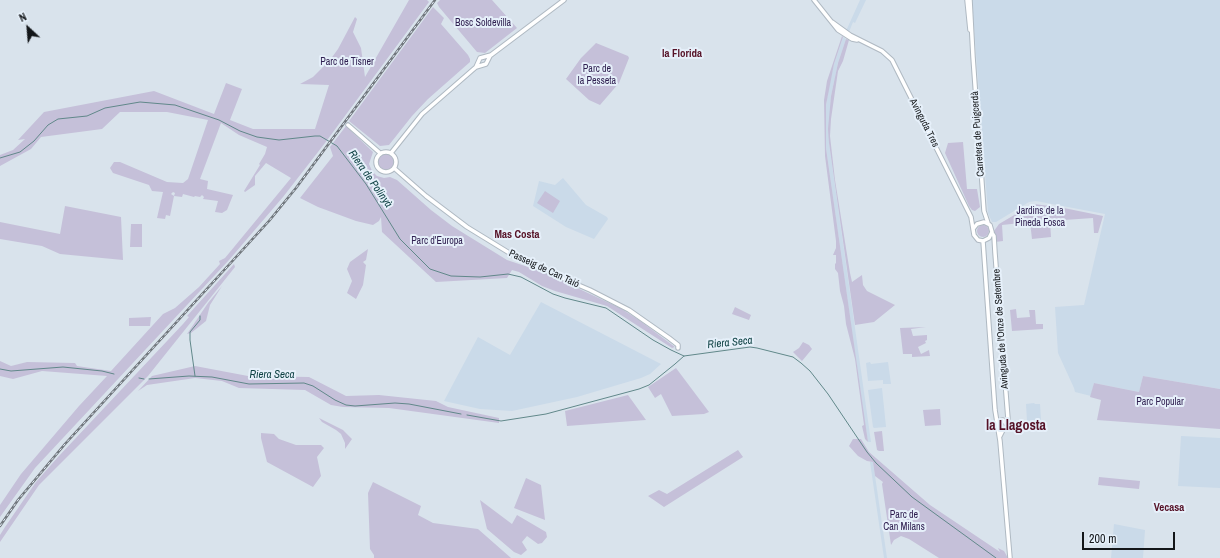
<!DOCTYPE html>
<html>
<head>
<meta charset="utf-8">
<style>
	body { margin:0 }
	#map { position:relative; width:1220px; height:558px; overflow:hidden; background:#d9e3ec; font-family:"Archivo Narrow",sans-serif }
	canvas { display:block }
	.north { position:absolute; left:8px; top:8px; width:40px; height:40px; -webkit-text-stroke:3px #e6f0fa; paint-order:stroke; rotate:334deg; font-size:11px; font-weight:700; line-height:16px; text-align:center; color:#131619 }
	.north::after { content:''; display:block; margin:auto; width:14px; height:18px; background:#131619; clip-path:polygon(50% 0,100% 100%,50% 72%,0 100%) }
	.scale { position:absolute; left:1082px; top:532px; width:93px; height:18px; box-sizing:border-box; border:2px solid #131619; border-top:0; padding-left:5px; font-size:12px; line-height:14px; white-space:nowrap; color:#131619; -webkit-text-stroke:3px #e6f0fa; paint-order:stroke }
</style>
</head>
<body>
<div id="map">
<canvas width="1220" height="558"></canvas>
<div class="north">N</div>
<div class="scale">200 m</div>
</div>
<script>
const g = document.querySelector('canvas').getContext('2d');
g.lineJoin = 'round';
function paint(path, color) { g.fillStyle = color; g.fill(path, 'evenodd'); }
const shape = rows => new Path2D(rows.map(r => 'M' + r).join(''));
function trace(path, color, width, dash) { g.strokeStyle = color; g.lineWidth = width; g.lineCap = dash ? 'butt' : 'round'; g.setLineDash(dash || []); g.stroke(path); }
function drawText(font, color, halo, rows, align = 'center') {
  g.font = font + ' "Archivo Narrow",sans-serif'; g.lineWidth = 4; g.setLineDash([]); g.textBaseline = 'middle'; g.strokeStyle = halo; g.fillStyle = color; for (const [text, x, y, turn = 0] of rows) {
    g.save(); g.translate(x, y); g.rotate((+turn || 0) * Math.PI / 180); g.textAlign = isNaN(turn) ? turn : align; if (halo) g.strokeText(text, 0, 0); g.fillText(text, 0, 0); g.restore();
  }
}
const built = shape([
	[860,0,866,0,855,23,853,22,849,32,846,31],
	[972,0,1220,0,1220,389,1143,376,1139,392,1094,383,1091,396,1075,392,1074,388,1058,353,1055,307,1084,305,1105,214,1036,201,1029,202,996,222,992,222,988,213],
	[843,37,846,39,838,63,831,96,829,143,871,442,868,442,865,424,826,148,826,105,829,85,834,64],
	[563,178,586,205,607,217,608,219,594,239,566,227,533,206,539,181,555,185],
	[541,302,661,364,650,374,641,378,577,397,512,411,480,409,444,401,478,337,510,355],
	[870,362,871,364,888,362,891,384,883,384,883,380,868,381,866,363],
	[882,388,886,427,874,428,873,427,868,390],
	[1034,403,1035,404,1040,404,1041,420,1043,420,1043,424,1030,425,1027,421,1026,404],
	[1181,436,1220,438,1220,488,1178,486],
	[870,462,873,462,887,558,884,558],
	[1114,524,1145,530,1143,558,1111,558]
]);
const green = shape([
	[409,0,427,0,429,2,325,143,283,197,229,260,35,468,0,517,0,505,21,474,79,406,107,376,42,371,13,379,0,376,0,361,11,366,27,362,75,363,77,366,111,371,163,314,175,308,199,287,220,264,219,261,225,258,291,178,266,163,255,176,255,185,245,192,244,191,260,165,259,164,265,154,267,147,239,135,221,123,200,179,208,181,207,189,233,195,227,210,222,213,215,212,218,201,203,199,204,197,202,195,200,197,195,196,194,197,183,194,182,197,174,196,175,193,173,192,171,194,174,196,170,216,166,215,165,219,157,218,163,192,152,191,149,185,113,173,110,168,114,162,120,162,167,182,183,183,188,179,208,120,167,112,120,112,102,129,41,137,31,149,0,166,0,155,13,150,25,139,18,140,44,112,154,91,214,114,226,83,242,89,230,120,253,129,315,129,329,85,300,84,313,77,330,60,338,49,355,17,357,19,353,32,361,48,365,77],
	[440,0,492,0,517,28,485,53,477,52,439,7,437,3],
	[433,7,444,18,441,24,468,55,470,59,470,62,428,99,412,116,389,145,380,146,349,121],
	[842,36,843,37,834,64,826,105,826,148,868,442,865,439,862,426,864,425,855,359,846,324,844,306,840,291,838,273,835,269,835,264,836,263,836,255,833,255,836,248,836,241,825,156,824,100,827,81],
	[846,39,849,40,843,61,838,71,831,119,830,136,835,180,850,273,852,282,862,275,863,285,867,291,895,305,874,322,855,325,829,143,828,129,831,96,838,63],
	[596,43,628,56,629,58,619,83,600,105,589,100,566,79,581,58],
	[346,126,373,152,369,164,372,171,377,176,384,178,390,177,397,180,431,210,452,226,507,260,543,272,620,308,639,320,675,347,672,348,607,306,555,291,542,286,519,272,512,270,507,278,436,282,382,232,381,217,379,221,373,225,356,221,318,207,300,198,333,156,330,147],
	[963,142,967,189,977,189,980,207,975,211,972,210,969,206,945,153,948,143],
	'378 162a8 8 0 1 1 16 0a8 8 0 1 1-16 0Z',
	[545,191,560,201,553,213,537,203],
	[1033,204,1059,207,1103,216,1098,233,1094,233,1093,218,1050,221,1051,237,1032,239,1030,222,1002,225,1003,241,995,242,994,231,999,224],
	[65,206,121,217,123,260,60,254,42,246,0,239,0,222,60,234],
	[131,224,142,224,142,247,130,247],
	'977 231a6 6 0 1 1 12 0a6 6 0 1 1-12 0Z',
	[368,249,366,260,363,262,366,265,363,285,356,299,347,293,352,281,347,269,350,262],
	[234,264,235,267,148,376,39,485,0,542,0,535,5,527,36,482,58,457,183,324,189,317,187,316],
	[222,286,210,305,206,321,191,333,187,334,208,303],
	[735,307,751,315,749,320,732,314],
	[1016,309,1017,318,1030,317,1029,310,1035,310,1036,324,1043,324,1043,329,1012,331,1010,310],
	[151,317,150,326,129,326,129,318],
	[926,327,911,329,913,336,927,335,927,340,925,341,926,343,918,347,921,354,929,350,930,356,912,357,912,354,903,354,900,328],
	[803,342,809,345,812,349,802,361,793,352,799,348],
	[195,366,248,376,309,377,346,396,379,395,436,401,448,407,499,418,499,423,389,408,343,407,331,405,305,390,239,388,222,381,195,378,147,385,138,391,152,376],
	[676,368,709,412,704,414,672,416,661,394,655,398,648,387],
	[1143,376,1220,389,1220,429,1097,420,1101,400,1090,397,1094,383,1139,392],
	[628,395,646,420,567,426,565,411],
	[940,409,941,425,925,426,923,410],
	[319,418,343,430,352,439,345,449,345,443,341,434,336,430,322,422],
	[882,431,884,451,879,451,877,450,874,432],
	[261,433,274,434,279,439,296,445,321,445,324,448,317,457,321,476,313,487,267,462,261,438],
	[853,439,861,439,869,452,930,505,1000,552,998,548,1004,551,1008,558,939,558,909,539,901,536,894,540,891,545,882,484,883,482,875,476,873,462,867,461,858,456,849,446],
	[738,450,743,457,664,507,648,496,659,490,667,494],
	[1099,477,1140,481,1139,489,1098,485],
	[526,478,541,485,545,520,514,508],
	[373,482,421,506,418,515,433,523,478,529,511,558,374,558,374,555,370,549,368,493],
	[480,500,512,524,517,515,546,532,547,537,542,543,538,544,527,536,522,542,527,550,521,555,514,552,487,529]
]);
const stream = shape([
	[0,158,20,152,34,141,48,125,58,119,87,116,105,108,140,102,175,105,219,120,240,131,257,137,279,140,315,136,320,136,337,146,366,184,400,239,430,269,451,276,480,277,508,274,521,277,553,294,565,298,606,308,653,340,671,350,684,356],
	[0,369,11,371,63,367,102,371,114,374],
	[195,376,190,340,190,332,200,320,200,316],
	[139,378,144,379],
	[149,379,189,376,212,377,249,384,304,383,313,386,335,400,346,405,355,406,395,403,409,404,461,414],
	[467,415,501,421,546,414,639,389,649,385,675,364,684,356,750,347,757,348,793,357,801,363,810,371,828,394,867,452,876,463,912,497,996,558]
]);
const secondary = shape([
	[814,0,838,30,852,39,857,40],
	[967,0,970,30],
	[970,0,973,57,984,211,988,223],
	[832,22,850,35,882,51,892,60,971,217,974,235,978,240,983,241,989,238,992,232,990,225,984,222,977,224,973,229],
	[476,67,480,58,491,55,564,0],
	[348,125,380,153],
	'376 162a10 10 0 1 1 20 0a10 10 0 1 1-20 0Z',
	[391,153,422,114,476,67,486,64,490,56],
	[394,168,426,196,467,227,511,254,541,269,590,290,629,310,669,338,678,345,678,348],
	[992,233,994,236,995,253,1008,419,1006,428,1003,430,1000,436],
	[983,241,995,410,1000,441,1010,558],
	[997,423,999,421,1003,420,1007,425]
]);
const rail = shape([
	[0,526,18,500,65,444,269,221,296,188,435,0]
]);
const parkNames = [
	["Bosc Soldevilla",483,23],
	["Parc de Tísner",347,62],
	["Parc de",597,69],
	["la Pesseta",597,81],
	["Jardins de la",1040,211],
	["Pineda Fosca",1040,223],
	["Parc d'Europa",437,241],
	["Parc Popular",1160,402],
	["Parc de",904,515],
	["Can Milans",904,527]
];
const streetNames = [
	["Avinguda Tres",924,123,63],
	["Carretera de Puigcerdà",978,134,-94],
	["Passeig de Can Taió",544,269,25],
	["Avinguda de l'Onze de Setembre",1001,329,-94]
];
const neighbourhoodNames = [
	["la Florida",682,54],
	["Mas Costa",517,235],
	["Vecasa",1169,508]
];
const waterNames = [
	["Riera de Polinyà",370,179,55],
	["Riera Seca",730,343,-6],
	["Riera Seca",272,375]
];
const districtNames = [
	["la Llagosta",1016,426]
];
paint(built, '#cadae9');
paint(green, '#c5c0d9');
trace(stream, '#61888a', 1);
trace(secondary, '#afb9c2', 5.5);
trace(secondary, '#fff', 3.5);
trace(rail, '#70767c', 2.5);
trace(rail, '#e6f0fa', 1, [3]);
drawText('10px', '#302051', '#e6f0fa', parkNames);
drawText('10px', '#131619', '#e6f0fa', streetNames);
drawText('bold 11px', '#561227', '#e6f0fa', neighbourhoodNames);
drawText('italic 11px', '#0f4244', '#e6f0fa', waterNames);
drawText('bold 14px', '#561227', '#e6f0fa', districtNames);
</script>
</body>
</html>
